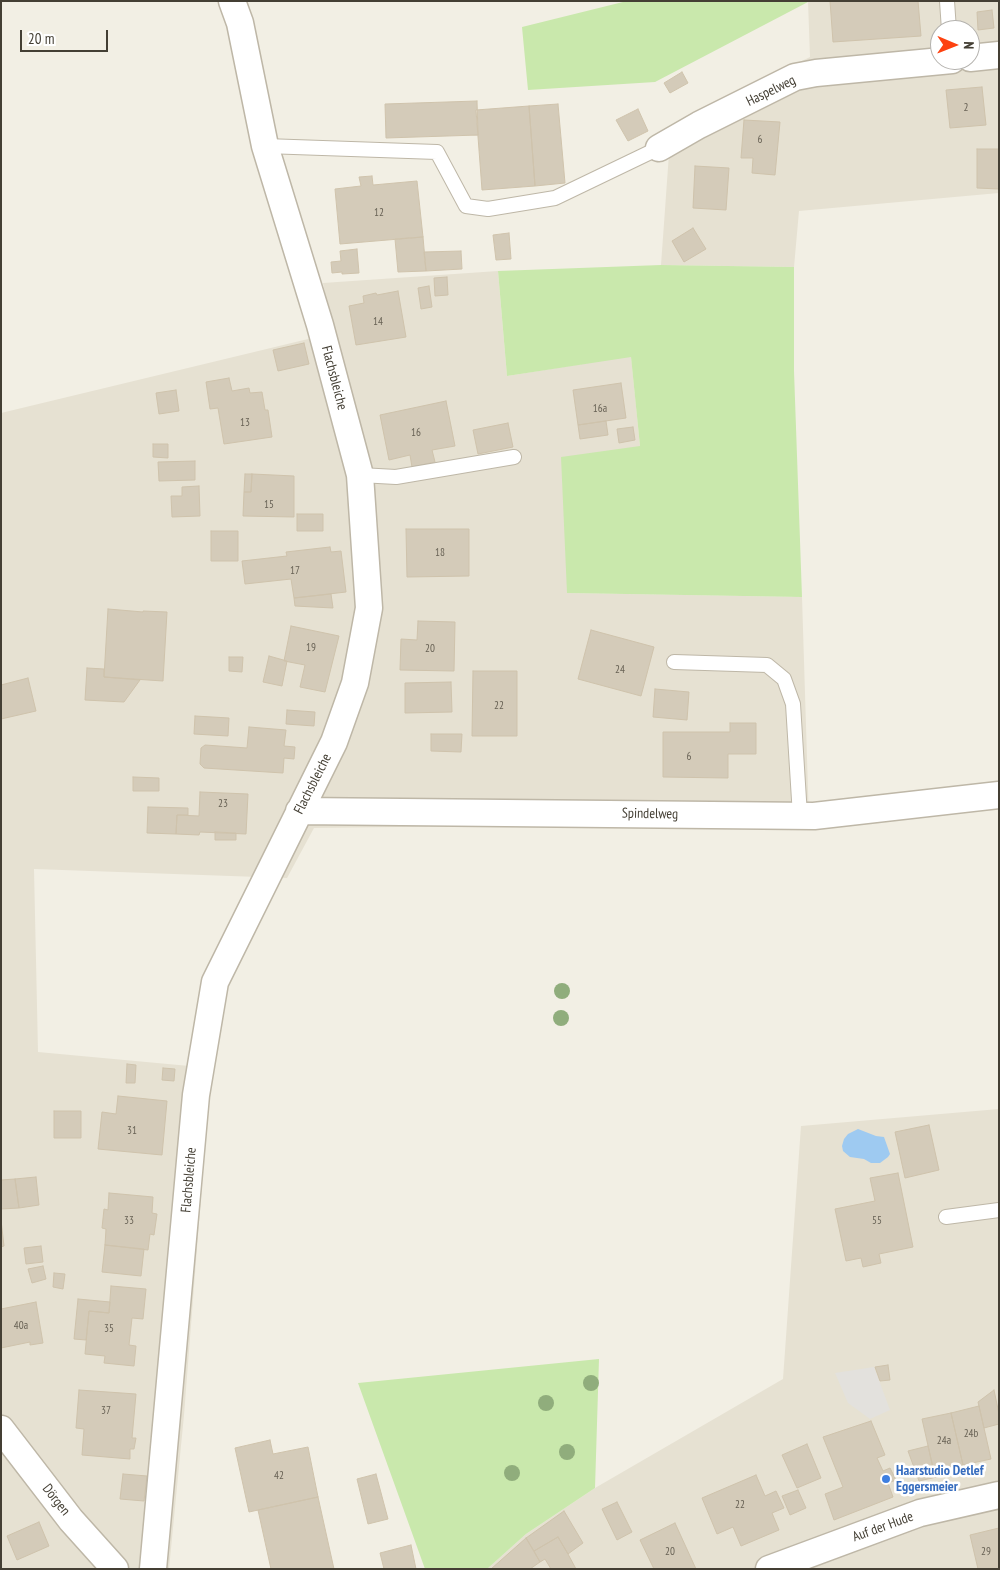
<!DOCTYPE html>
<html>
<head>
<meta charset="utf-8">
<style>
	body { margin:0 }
	#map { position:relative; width:1000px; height:1570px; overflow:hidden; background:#f2efe4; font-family:"PT Sans Narrow",sans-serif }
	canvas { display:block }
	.frame { position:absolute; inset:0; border:2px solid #443f34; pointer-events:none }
	.north { position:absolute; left:930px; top:20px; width:50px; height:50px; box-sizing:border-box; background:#fff; border:1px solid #b4b2ae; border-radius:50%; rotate:91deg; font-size:14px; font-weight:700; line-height:20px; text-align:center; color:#443f34 }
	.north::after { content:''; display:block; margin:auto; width:18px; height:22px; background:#fd4210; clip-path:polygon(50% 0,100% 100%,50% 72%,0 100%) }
	.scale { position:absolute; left:20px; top:30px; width:88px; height:22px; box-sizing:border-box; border:2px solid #443f34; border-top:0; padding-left:6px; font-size:15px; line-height:18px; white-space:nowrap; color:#443f34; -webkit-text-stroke:4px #fff; paint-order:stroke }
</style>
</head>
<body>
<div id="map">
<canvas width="1000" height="1570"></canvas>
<div class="frame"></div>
<div class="north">N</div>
<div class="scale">20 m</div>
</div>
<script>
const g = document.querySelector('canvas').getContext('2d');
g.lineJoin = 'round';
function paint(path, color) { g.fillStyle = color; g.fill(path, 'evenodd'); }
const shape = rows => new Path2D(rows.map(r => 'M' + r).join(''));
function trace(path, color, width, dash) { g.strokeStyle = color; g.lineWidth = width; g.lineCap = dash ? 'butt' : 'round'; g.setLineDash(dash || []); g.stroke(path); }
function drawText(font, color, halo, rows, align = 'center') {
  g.font = font + ' "PT Sans Narrow",sans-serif'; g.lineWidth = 5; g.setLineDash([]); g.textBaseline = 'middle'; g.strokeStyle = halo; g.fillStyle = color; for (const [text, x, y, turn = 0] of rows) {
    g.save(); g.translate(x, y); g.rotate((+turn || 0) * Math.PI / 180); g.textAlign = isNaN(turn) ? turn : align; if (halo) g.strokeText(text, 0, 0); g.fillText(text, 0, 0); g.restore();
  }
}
const residential = shape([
	[808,1,999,1,999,193,799,211,794,267,661,265,671,126,810,57],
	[940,30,970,30,970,60,940,60],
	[498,271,507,376,631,356,640,446,568,593,802,597,809,822,314,828,287,878,34,869,38,1052,211,1068,184,1415,169,1569,1,1569,1,413,333,333,323,283],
	[999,1109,999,1569,487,1569,526,1534,595,1488,783,1379,801,1126]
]);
const green = shape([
	[627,1,808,1,808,2,655,82,528,90,522,27],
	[661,265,794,267,794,371,802,597,567,593,561,457,640,446,631,357,507,376,498,271],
	[599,1359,595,1488,526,1534,487,1569,425,1569,358,1383]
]);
const parking = shape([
	[874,1367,890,1410,870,1419,848,1403,835,1373]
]);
const water = shape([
	[858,1129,876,1136,884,1137,890,1154,888,1157,880,1163,871,1163,864,1159,850,1157,843,1151,842,1146,844,1139,848,1134]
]);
const building = shape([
	[830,1,918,1,921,36,833,42,830,1],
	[992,10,994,28,978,30,977,12,992,10],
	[682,72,688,83,670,93,664,83,682,72],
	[982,87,986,125,950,128,946,90,982,87],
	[477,101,478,135,386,138,385,104,477,101],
	[558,104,565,183,535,186,529,106,558,104],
	[529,106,535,186,482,190,476,110,529,106],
	[638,109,648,131,628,141,616,120,638,109],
	[744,120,780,122,775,175,752,173,753,158,741,158,744,120],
	[977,149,999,149,999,189,977,188,977,149],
	[695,166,729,168,726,210,693,208,695,166],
	[372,176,373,185,417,181,423,237,340,244,335,189,361,186,359,177,372,176],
	[693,228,706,249,684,262,672,241,693,228],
	[509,233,511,259,496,260,493,235,509,233],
	[423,237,426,271,398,272,395,239,423,237],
	[357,249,359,273,342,274,342,272,332,273,331,262,341,261,340,251,357,249],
	[461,251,462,269,426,271,424,252,461,251],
	[447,277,448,295,435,296,434,278,447,277],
	[429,286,432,307,421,309,418,288,429,286],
	[398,291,406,337,356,345,349,306,364,303,363,296,376,293,377,295,398,291],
	[304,343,309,364,278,371,273,350,304,343],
	[229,378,232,391,249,388,250,393,262,392,265,410,268,410,272,437,224,444,218,408,210,409,206,382,229,378],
	[621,383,626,418,578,425,573,390,621,383],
	[176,390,179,411,159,414,156,393,176,390],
	[446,401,455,446,432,450,435,462,412,467,410,455,389,460,380,415,446,401],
	[606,421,608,435,580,439,578,425,606,421],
	[508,423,513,447,478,454,473,430,508,423],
	[633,427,635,440,619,443,617,429,633,427],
	[153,444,168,444,168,458,153,457,153,444],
	[195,461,195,480,159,481,158,462,195,461],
	[245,474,252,474,251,492,244,492,245,474],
	[252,474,294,476,294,517,243,516,244,492,251,492,252,474],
	[199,486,200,516,172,517,171,496,182,496,182,487,199,486],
	[297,514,323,514,323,531,297,531,297,514],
	[406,529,469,529,469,576,407,577,406,529],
	[211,531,238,531,238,561,211,561,211,531],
	[330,547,331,552,341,551,346,592,294,598,291,579,245,584,242,561,287,556,286,552,330,547],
	[331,594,333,608,295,606,294,598,331,594],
	[108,609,143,612,143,611,167,612,163,681,104,677,108,609],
	[418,621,455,622,454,671,400,670,401,639,417,640,418,621],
	[291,626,339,636,325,692,300,687,305,665,284,661,291,626],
	[591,630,654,647,641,696,578,679,591,630],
	[269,656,287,661,282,686,263,682,269,656],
	[229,657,243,657,242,672,229,671,229,657],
	[87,668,104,669,104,677,140,680,124,702,85,700,87,668],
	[473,671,517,671,517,736,472,736,473,671],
	[28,678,36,711,1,719,1,685,28,678],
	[451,682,452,712,405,713,405,683,451,682],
	[655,689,689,692,687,720,653,717,655,689],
	[287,710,315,712,314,726,286,724,287,710],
	[195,716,229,718,228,736,194,734,195,716],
	[730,723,756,723,756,754,728,754,728,778,663,777,663,732,730,732,730,723],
	[249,727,286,730,284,746,295,747,294,759,284,758,283,773,204,768,200,764,201,748,205,745,247,748,249,727],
	[431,734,462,734,461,752,431,751,431,734],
	[133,777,159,778,159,791,133,791,133,777],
	[200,792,248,794,246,834,200,832,199,835,176,834,177,815,199,816,200,792],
	[148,807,188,808,188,815,177,815,176,834,147,833,148,807],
	[215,832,236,833,236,840,215,840,215,832],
	[127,1064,136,1065,135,1083,126,1083,127,1064],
	[163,1068,175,1069,174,1081,162,1080,163,1068],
	[118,1096,167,1101,162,1155,98,1149,102,1112,116,1114,118,1096],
	[54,1111,81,1111,81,1138,54,1138,54,1111],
	[929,1125,939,1170,905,1178,895,1132,929,1125],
	[898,1173,913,1247,879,1254,881,1263,863,1267,861,1258,846,1261,835,1209,875,1201,870,1178,898,1173],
	[36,1177,39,1205,19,1208,15,1179,36,1177],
	[15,1179,19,1208,1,1209,1,1180,15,1179],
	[109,1193,153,1197,152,1213,157,1214,154,1235,150,1234,148,1250,105,1245,106,1229,102,1228,104,1209,108,1210,109,1193],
	[1,1220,4,1246,1,1247,1,1220],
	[105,1245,144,1249,141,1276,102,1272,105,1245],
	[41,1246,43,1262,26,1264,24,1248,41,1246],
	[43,1266,46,1279,32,1283,28,1269,43,1266],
	[54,1273,65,1274,63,1289,53,1287,54,1273],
	[111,1286,146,1289,143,1319,132,1318,129,1345,136,1346,134,1366,104,1363,105,1356,85,1354,89,1311,109,1313,111,1286],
	[78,1299,110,1302,109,1313,89,1311,86,1340,74,1339,78,1299],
	[36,1302,43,1343,30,1345,30,1342,1,1348,1,1309,36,1302],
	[888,1365,890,1380,880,1381,875,1367,888,1365],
	[79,1390,136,1394,132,1438,136,1438,134,1449,130,1449,130,1459,82,1455,84,1429,76,1428,79,1390],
	[994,1390,999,1414,999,1424,984,1428,978,1402,994,1390],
	[979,1406,991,1459,963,1465,951,1413,979,1406],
	[951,1413,963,1465,934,1472,922,1419,951,1413],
	[871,1421,885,1455,877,1458,883,1471,890,1468,896,1480,888,1483,893,1497,834,1520,825,1494,843,1487,823,1437,871,1421],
	[270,1440,273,1454,308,1447,318,1497,249,1512,235,1448,270,1440],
	[807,1444,821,1478,797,1488,782,1455,807,1444],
	[928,1446,934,1472,940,1471,941,1476,919,1481,908,1451,928,1446],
	[123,1474,147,1476,144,1501,120,1499,123,1474],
	[376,1474,388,1519,368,1524,357,1479,376,1474],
	[756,1475,765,1496,776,1491,784,1508,772,1513,779,1530,741,1546,733,1527,717,1534,702,1498,756,1475],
	[798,1490,806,1508,790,1515,782,1496,798,1490],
	[318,1497,334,1569,271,1569,258,1510,318,1497],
	[617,1502,632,1532,617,1540,602,1509,617,1502],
	[564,1511,583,1543,568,1554,558,1537,534,1551,526,1538,564,1511],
	[39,1522,49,1546,17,1560,7,1536,39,1522],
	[675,1523,696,1569,654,1569,640,1540,675,1523],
	[999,1528,999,1569,978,1569,970,1535,999,1528],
	[558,1537,568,1554,576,1569,551,1569,545,1559,540,1562,534,1551,558,1537],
	[526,1538,540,1562,530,1569,491,1569,526,1538],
	[411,1545,416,1569,384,1569,380,1553,411,1545]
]);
const lane = shape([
	[947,1,949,30],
	[265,146,437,152,466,206,488,209,555,198,659,148],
	[360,475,396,477,514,457],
	[674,662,767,665,784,679,793,704,800,816],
	[946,1217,999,1210]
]);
const street = shape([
	[970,58,999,55],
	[659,148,699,125,795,77,816,73,952,60],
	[299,811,814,816,999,795],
	[1,1429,71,1520,115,1569],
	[153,1569,196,1095,215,982,334,742,355,683,369,608,360,475,320,325,265,146,240,23,232,1],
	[769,1569,920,1513,999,1495]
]);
const trees = [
	[562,991],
	[561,1018],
	[591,1383],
	[546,1403],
	[567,1452],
	[512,1473]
];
const markers = [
	[886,1479,5,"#3f7fe0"]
];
const numberNames = [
	["2",966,108],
	["6",760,140],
	["12",379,213],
	["14",378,322],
	["16a",600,409],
	["13",245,423],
	["16",416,433],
	["15",269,505],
	["18",440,553],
	["17",295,571],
	["19",311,648],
	["20",430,649],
	["24",620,670],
	["22",499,706],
	["6",689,757],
	["23",223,804],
	["31",132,1131],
	["33",129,1221],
	["55",877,1221],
	["40a",21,1326],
	["35",109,1329],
	["37",106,1411],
	["24b",971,1434],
	["24a",944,1441],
	["42",279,1476],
	["22",740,1505],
	["20",670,1552],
	["29",986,1552]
];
const streetNames = [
	["Haspelweg",771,91,-26],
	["Flachsbleiche",334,378,75],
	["Flachsbleiche",313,784,-63],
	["Spindelweg",650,814,1],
	["Flachsbleiche",189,1180,-85],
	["Dörgen",56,1500,52],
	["Auf der Hude",883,1527,-20]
];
const shopNames = [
	["Haarstudio Detlef",896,1471],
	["Eggersmeier",896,1487]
];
paint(residential, '#e6e1d2');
paint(green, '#c9e8ac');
paint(parking, '#e3e1dd');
paint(water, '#9ecaf1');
paint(building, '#d4cbb9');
trace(building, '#cfc3ac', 1);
trace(lane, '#beb7a7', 16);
trace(street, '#beb7a7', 29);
trace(lane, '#fff', 14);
trace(street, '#fff', 26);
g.fillStyle = '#90ad7c';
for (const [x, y] of trees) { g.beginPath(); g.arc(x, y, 8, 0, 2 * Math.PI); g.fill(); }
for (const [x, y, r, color] of markers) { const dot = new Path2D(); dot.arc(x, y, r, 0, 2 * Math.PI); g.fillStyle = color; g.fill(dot); trace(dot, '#fff', 2); }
drawText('11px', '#686255', null, numberNames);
drawText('14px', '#443f34', '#fff', streetNames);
drawText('bold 14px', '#366cbe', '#fff', shopNames, 'left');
</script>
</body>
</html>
